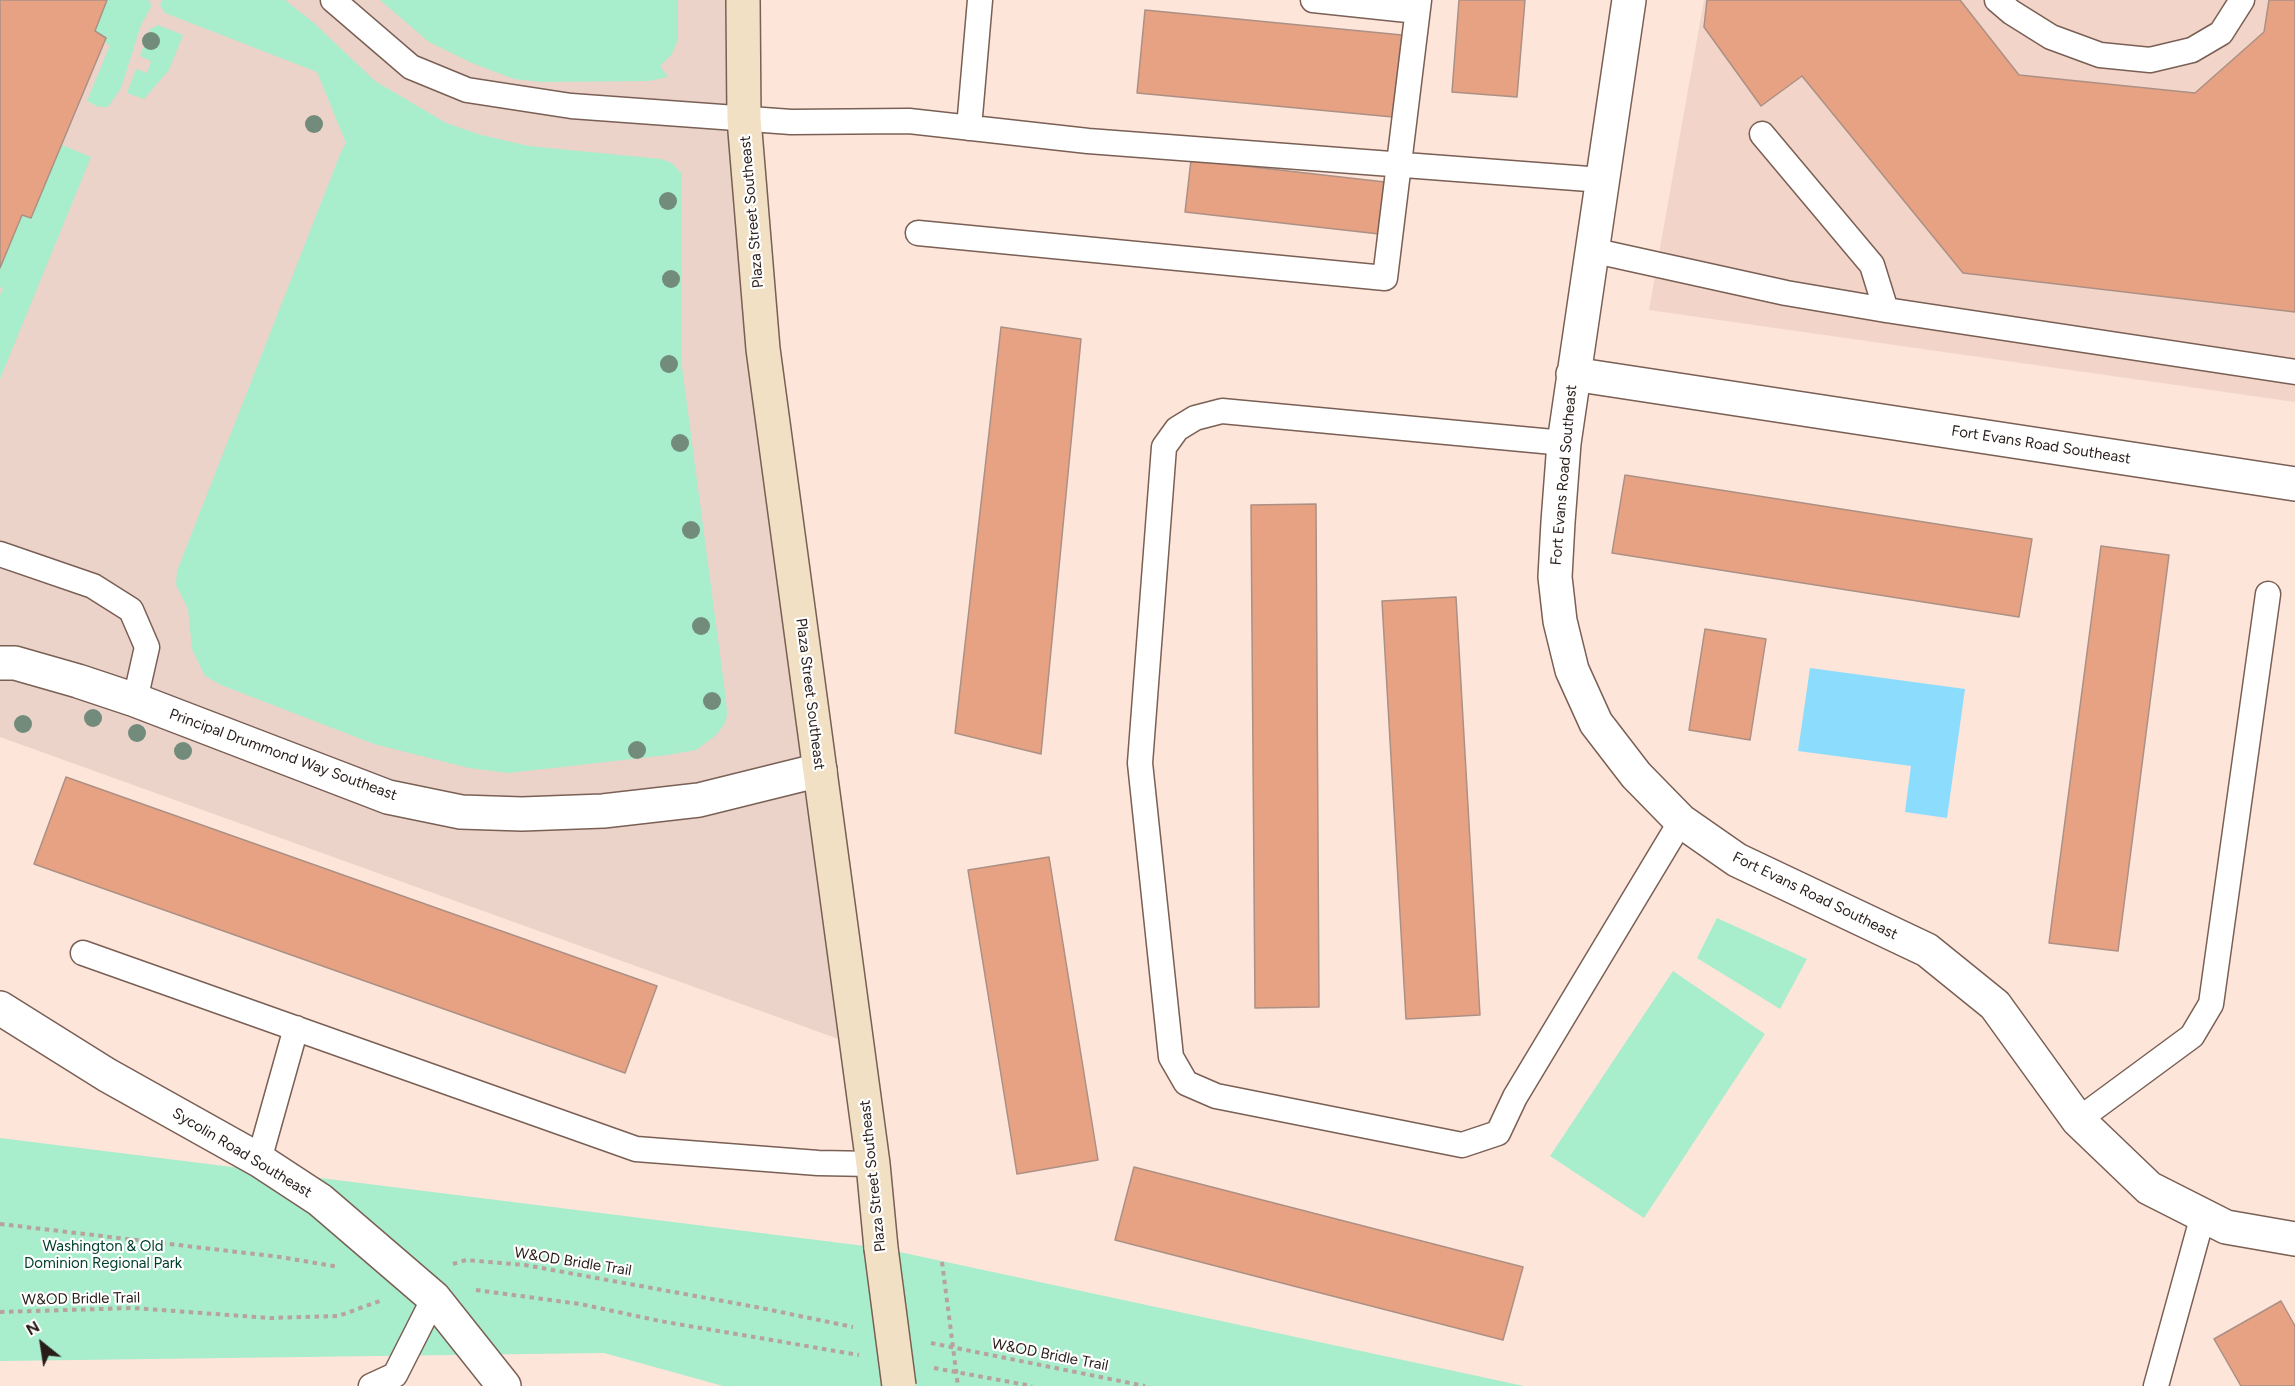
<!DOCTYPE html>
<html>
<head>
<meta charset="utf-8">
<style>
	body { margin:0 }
	#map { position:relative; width:2295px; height:1386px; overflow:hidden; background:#fde5da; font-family:Figtree,sans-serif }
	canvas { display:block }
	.north { position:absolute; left:12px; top:1314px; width:60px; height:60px; -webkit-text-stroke:4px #fff; paint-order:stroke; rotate:330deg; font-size:16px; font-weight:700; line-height:24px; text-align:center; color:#281d19 }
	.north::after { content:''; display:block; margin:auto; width:21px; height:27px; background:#281d19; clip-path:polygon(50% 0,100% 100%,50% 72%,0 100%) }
</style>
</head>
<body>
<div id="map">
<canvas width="2295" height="1386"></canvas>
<div class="north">N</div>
</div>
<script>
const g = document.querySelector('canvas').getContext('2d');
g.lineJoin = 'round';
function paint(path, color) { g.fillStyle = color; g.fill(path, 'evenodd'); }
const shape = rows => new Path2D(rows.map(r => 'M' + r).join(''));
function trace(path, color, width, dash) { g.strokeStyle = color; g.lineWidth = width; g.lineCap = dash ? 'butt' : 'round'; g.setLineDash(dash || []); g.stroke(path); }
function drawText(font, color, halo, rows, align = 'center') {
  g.font = font + ' Figtree,sans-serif'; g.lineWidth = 4.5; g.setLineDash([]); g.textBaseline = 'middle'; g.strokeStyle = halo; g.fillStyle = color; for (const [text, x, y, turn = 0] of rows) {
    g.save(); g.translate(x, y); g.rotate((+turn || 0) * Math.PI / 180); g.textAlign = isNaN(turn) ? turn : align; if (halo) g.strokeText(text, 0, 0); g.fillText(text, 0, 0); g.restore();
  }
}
const built = shape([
	[1704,0,2295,0,2295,402,1649,310]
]);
const education = shape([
	[0,0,743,0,744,119,858,1046,0,737]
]);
const green = shape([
	[107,0,147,0,150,1,151,7,141,25,121,88,108,107,99,107,87,101,110,45,104,42,106,38,95,31],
	[162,0,285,0,314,23,375,81,446,123,481,135,529,146,661,159,672,163,682,174,682,367,726,700,727,715,724,725,715,736,696,750,668,755,508,773,469,768,374,744,221,685,205,676,192,649,188,609,176,585,177,571,341,152,346,143,317,72,165,13,160,5],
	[380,0,678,0,678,39,672,54,660,66,668,77,649,81,541,82,514,79,472,63,429,42],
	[158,25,183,35,169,70,144,99,127,93,136,69,147,73,151,61,140,56,150,29],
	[62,145,91,157,0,379,0,295,3,289,0,287,0,268,22,215,31,217],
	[1717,918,1807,959,1780,1009,1697,958],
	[1673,971,1765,1034,1644,1218,1550,1156],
	[0,1138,881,1248,1524,1386,723,1386,604,1353,0,1361]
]);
const water = shape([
	[1810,668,1965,689,1947,818,1905,812,1911,766,1798,751]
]);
const building = shape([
	[0,0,107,0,95,31,106,38,31,218,22,215,0,268,0,0],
	[1459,0,1525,0,1517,97,1452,92,1459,0],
	[1707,0,1960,0,2019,75,2195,93,2264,32,2269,0,2295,0,2295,312,1963,273,1802,76,1761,106,1704,27,1707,0],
	[1145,10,1402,35,1393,117,1137,93,1145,10],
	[1191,160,1385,182,1379,234,1185,212,1191,160],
	[1001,327,1081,339,1041,754,955,733,1001,327],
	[1625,475,2032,539,2019,617,1612,553,1625,475],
	[1316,504,1319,1007,1255,1008,1251,505,1316,504],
	[2101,546,2169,555,2118,951,2049,943,2101,546],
	[1456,597,1480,1015,1406,1019,1382,601,1456,597],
	[1705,629,1766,639,1750,740,1689,730,1705,629],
	[66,777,657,986,625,1073,34,864,66,777],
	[1049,857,1098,1160,1017,1174,968,870,1049,857],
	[1134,1167,1523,1267,1503,1340,1115,1240,1134,1167],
	[2281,1301,2295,1326,2295,1386,2241,1386,2214,1339,2281,1301]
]);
const path = shape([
	[0,1224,280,1257,339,1267],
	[453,1264,466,1260,525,1265,756,1307,853,1327],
	[476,1290,580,1304,660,1321,859,1355],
	[0,1312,133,1308,270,1318,338,1316,380,1301],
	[931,1343,1145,1386],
	[934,1368,1032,1386]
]);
const service = shape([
	[333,0,411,67,467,90,571,106,791,122,909,121,1088,141,1602,180],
	[1313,0,1417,11],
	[1997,0,2011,12,2051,37,2100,55,2150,60,2192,50,2221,33,2242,0],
	[969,128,980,0],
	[1762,134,1872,265,1886,310],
	[918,233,1385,278,1419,0],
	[1591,250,1786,293,1886,310,2295,372],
	[1564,443,1222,411,1195,418,1177,429,1164,447,1140,763,1171,1057,1186,1083,1216,1096,1462,1145,1498,1133,1515,1097,1681,821],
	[0,554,93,586,131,610,147,647,135,700],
	[83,953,636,1149,818,1163,873,1164],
	[2078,1120,2192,1036,2211,1004,2268,594],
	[259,1160,296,1028],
	[371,1386,395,1375,434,1298],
	[2156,1386,2203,1215]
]);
const minor = shape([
	[1629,0,1564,443,1558,522,1555,577,1560,621,1572,670,1596,723,1636,775,1681,821,1737,860,1927,950,1995,1005,2078,1120,2149,1188,2226,1227,2295,1239],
	[1573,374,2295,484],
	[0,663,15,663,78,681,135,700,388,797,461,812,522,814,603,811,699,800,820,770],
	[0,1008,107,1075,259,1160,320,1200,434,1298,504,1386]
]);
const secondary = shape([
	[743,0,744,119,763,349,873,1164,881,1248]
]);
const pathBridge = shape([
	[942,1262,958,1386]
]);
const secondaryBridge = shape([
	[881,1248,899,1386]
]);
const trees = [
	[151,41],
	[314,124],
	[668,201],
	[671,279],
	[669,364],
	[680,443],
	[691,530],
	[701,626],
	[712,701],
	[93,718],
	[23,724],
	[137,733],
	[637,750],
	[183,751]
];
const streetNames = [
	["Plaza Street Southeast",752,212,-95],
	["Fort Evans Road Southeast",2041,445,9],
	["Fort Evans Road Southeast",1564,475,-85],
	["Plaza Street Southeast",810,694,83],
	["Principal Drummond Way Southeast",283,755,20],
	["Fort Evans Road Southeast",1815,896,26],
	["Sycolin Road Southeast",242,1153,31],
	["Plaza Street Southeast",873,1176,-96],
	["W&OD Bridle Trail",573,1262,9],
	["W&OD Bridle Trail",81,1299,-1],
	["W&OD Bridle Trail",1050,1355,11]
];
const parkNames = [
	["Washington & Old",103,1247],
	["Dominion Regional Park",103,1264]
];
paint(built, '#f2d4c8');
paint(education, '#ebd3ca');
paint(green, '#a8edcc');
paint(water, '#8bdcfd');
paint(building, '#e7a284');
trace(building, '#ac9084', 1.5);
trace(service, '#795f54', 27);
trace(minor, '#795f54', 36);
trace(secondary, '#795f54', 36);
trace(path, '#b7a39b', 4, [4.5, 4.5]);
trace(service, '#fff', 24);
trace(minor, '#fff', 33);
trace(secondary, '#f1e0c3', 33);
trace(secondaryBridge, '#795f54', 36, []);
trace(pathBridge, '#b7a39b', 4, [4.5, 4.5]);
trace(secondaryBridge, '#f1e0c3', 33);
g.fillStyle = '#728b7a';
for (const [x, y] of trees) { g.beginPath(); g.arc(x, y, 9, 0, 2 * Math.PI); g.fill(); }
drawText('15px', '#281d19', '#fff', streetNames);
drawText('15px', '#00412c', '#fff', parkNames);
</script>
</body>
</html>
